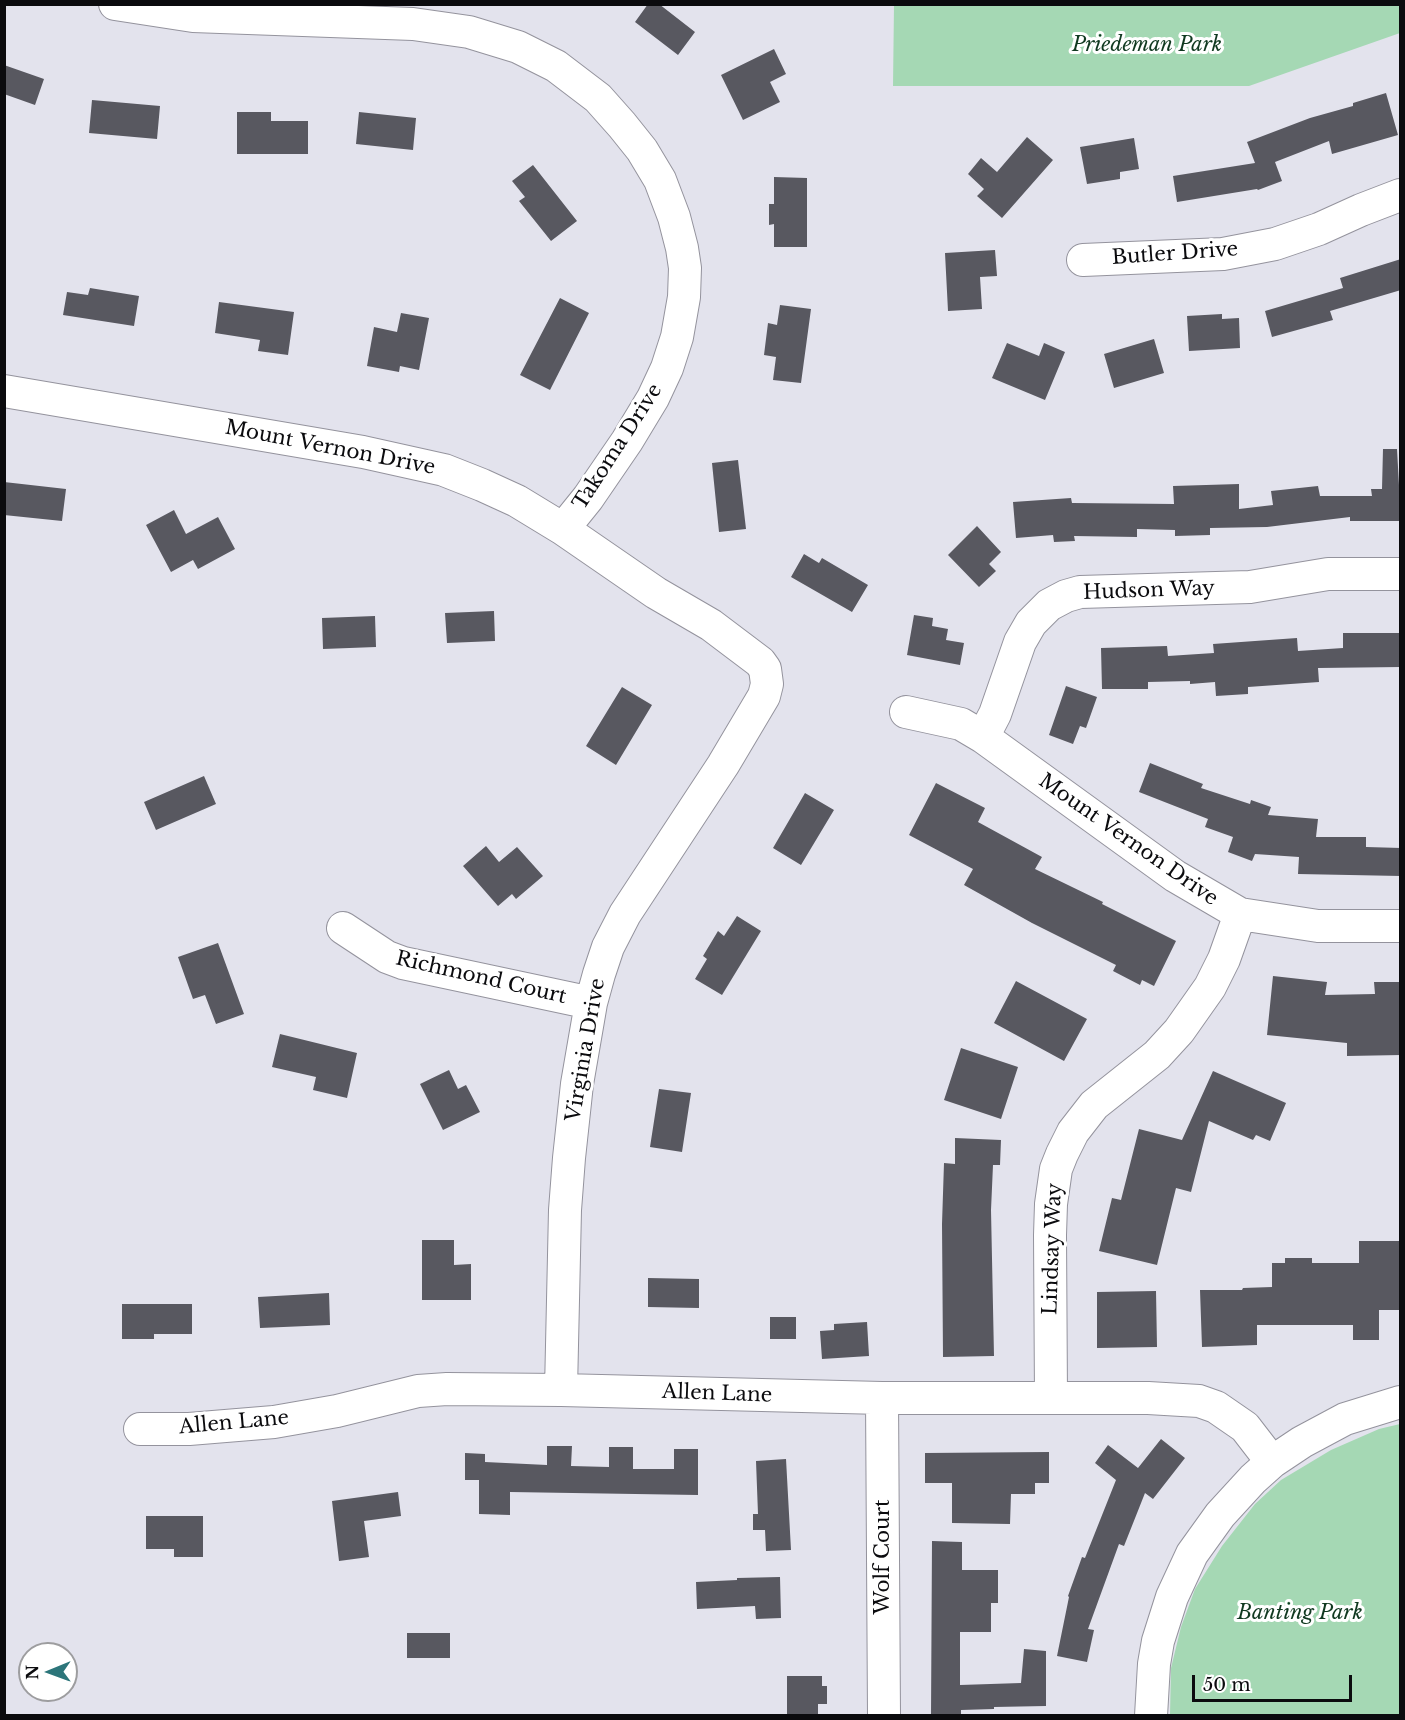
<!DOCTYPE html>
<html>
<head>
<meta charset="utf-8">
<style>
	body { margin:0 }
	#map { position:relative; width:1405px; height:1720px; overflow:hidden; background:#e3e3ed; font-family:"Libre Baskerville",serif }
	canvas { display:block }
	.frame { position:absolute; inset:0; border:6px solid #0b0b0e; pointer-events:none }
	.north { position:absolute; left:18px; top:1642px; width:60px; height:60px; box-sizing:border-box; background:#fff; border:2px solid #9d9d9f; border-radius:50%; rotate:269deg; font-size:16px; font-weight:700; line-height:24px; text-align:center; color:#0b0b0e }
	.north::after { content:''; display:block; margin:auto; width:21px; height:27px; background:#2c757a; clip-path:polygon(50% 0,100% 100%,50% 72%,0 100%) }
	.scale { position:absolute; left:1192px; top:1675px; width:160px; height:27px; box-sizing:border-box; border:3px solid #0b0b0e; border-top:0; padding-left:8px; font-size:18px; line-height:21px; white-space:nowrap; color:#0b0b0e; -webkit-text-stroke:4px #fff; paint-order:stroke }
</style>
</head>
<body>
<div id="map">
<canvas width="1405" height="1720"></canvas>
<div class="frame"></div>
<div class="north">N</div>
<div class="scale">50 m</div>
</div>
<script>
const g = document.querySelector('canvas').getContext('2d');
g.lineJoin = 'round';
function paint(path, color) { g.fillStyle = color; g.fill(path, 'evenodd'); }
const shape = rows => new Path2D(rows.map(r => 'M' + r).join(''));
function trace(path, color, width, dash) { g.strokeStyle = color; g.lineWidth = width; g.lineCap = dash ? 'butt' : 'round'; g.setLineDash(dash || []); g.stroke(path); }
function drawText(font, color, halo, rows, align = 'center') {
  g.font = font + ' "Libre Baskerville",serif'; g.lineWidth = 6; g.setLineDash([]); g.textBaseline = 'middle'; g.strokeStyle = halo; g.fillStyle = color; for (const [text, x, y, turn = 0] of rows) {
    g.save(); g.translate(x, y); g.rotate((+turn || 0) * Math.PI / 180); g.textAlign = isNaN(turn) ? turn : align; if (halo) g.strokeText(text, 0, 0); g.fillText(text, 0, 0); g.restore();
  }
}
const green = shape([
	[894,5,1400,5,1400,33,1249,86,893,86],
	[1400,1424,1400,1715,1170,1715,1171,1668,1181,1627,1195,1589,1222,1546,1255,1504,1281,1480,1331,1450,1379,1429]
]);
const building = shape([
	[648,4,659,4,695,32,678,55,635,22],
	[774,49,786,74,770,82,780,102,743,120,721,75],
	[4,65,44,79,35,105,4,94],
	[1386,93,1398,135,1332,154,1329,141,1275,162,1282,181,1258,190,1257,189,1177,202,1173,176,1255,163,1247,142,1310,118,1353,106,1353,103],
	[92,100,160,106,157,139,89,133],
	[237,112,271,112,271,121,308,121,308,154,237,154],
	[359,112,416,118,413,150,356,144],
	[1027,137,1053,160,1002,218,977,196,984,189,968,174,981,158,997,172],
	[1134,138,1139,169,1120,172,1120,179,1087,184,1080,147],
	[533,165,577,221,551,241,519,201,525,197,512,181],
	[774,177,807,178,807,247,774,247,774,224,769,225,769,204,774,204],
	[995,250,997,276,980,277,982,309,948,311,945,253],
	[1401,259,1401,290,1330,311,1333,320,1272,337,1265,311,1343,288,1340,278],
	[90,288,139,296,134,326,63,315,67,292,88,295],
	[560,298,589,313,550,390,520,375],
	[219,302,294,312,288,355,258,351,260,340,215,333],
	[780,305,811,309,801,383,773,380,776,357,764,355,768,323,777,325],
	[401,313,429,318,419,370,400,366,399,372,367,366,374,327,397,332],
	[1222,314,1222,319,1239,318,1240,348,1189,351,1187,316],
	[1154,339,1164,373,1114,388,1104,354],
	[1007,343,1039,356,1044,343,1065,352,1045,400,992,378],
	[1383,449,1397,449,1401,521,1350,521,1350,517,1267,527,1210,528,1210,535,1175,536,1175,530,1137,529,1137,537,1074,536,1075,541,1054,542,1053,535,1016,538,1013,502,1071,498,1072,503,1174,504,1173,486,1239,484,1239,509,1273,505,1271,491,1318,486,1320,496,1372,496,1371,489,1382,489],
	[738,460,746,529,719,532,712,463],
	[4,482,66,489,62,521,4,515],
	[174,510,186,534,218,517,235,549,198,569,193,560,171,572,146,525],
	[977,526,1001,552,989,564,996,571,979,587,948,555],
	[804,554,819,563,822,558,868,585,852,612,791,577],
	[494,611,495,641,447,643,445,613],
	[914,615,933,618,932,626,948,629,946,640,964,643,960,665,907,655],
	[375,616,376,647,323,649,322,618],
	[1343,633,1401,633,1401,667,1318,668,1319,682,1248,687,1248,694,1216,696,1215,682,1190,684,1190,681,1148,682,1148,689,1102,689,1101,648,1167,646,1168,656,1214,653,1213,644,1297,638,1298,651,1343,648],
	[1066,686,1097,697,1086,728,1080,726,1073,744,1049,735],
	[622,687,652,705,616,765,586,746],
	[1150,763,1203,784,1201,788,1250,804,1251,800,1271,807,1268,815,1318,819,1316,837,1366,837,1366,847,1401,848,1401,876,1298,874,1299,857,1255,854,1252,861,1228,852,1233,837,1205,827,1208,819,1139,792],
	[204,776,216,804,156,830,144,802],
	[936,783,985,808,978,822,1042,857,1035,869,1103,902,1102,904,1176,941,1154,986,1142,980,1140,985,1113,971,1116,965,1032,923,964,885,973,869,909,835],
	[805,793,834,810,801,865,773,848],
	[486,846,499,862,517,847,543,876,516,899,512,894,498,906,463,866],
	[737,916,761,931,722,995,695,979,707,959,703,956,718,931,724,936],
	[218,943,244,1014,216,1024,205,995,193,999,178,957],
	[1273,976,1327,982,1325,995,1375,994,1374,982,1401,982,1401,1055,1347,1056,1347,1043,1267,1035],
	[1016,981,1087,1019,1064,1061,994,1023],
	[280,1034,357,1053,347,1098,313,1090,316,1077,272,1067],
	[961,1048,1018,1067,1001,1119,944,1100],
	[449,1070,458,1089,466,1085,480,1112,443,1130,420,1084],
	[1213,1071,1286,1103,1270,1141,1256,1135,1253,1140,1209,1121,1191,1192,1176,1188,1157,1265,1099,1251,1112,1198,1121,1200,1139,1129,1182,1140],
	[659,1089,691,1093,682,1152,650,1147],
	[955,1138,1001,1140,1000,1165,993,1165,991,1210,994,1356,943,1357,942,1224,944,1163,955,1164],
	[422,1240,454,1240,454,1265,471,1264,471,1300,422,1300],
	[1359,1241,1399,1241,1401,1310,1379,1310,1379,1340,1353,1340,1353,1325,1257,1325,1257,1345,1202,1347,1200,1290,1242,1290,1243,1288,1272,1287,1272,1263,1285,1263,1285,1258,1312,1258,1312,1263,1359,1263],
	[648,1278,699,1279,699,1308,648,1307],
	[1156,1291,1157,1347,1097,1348,1097,1292],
	[329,1293,330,1325,260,1328,258,1297],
	[122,1304,192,1304,192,1334,154,1334,154,1339,122,1339],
	[770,1317,796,1317,796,1339,770,1339],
	[867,1322,869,1356,822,1359,820,1331,834,1330,834,1324],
	[1161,1439,1185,1458,1153,1499,1145,1493,1124,1546,1119,1544,1088,1629,1094,1630,1087,1662,1057,1656,1069,1597,1068,1596,1082,1557,1085,1558,1116,1480,1095,1463,1108,1445,1138,1468],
	[547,1446,572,1446,571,1466,609,1467,609,1447,633,1447,633,1469,674,1469,674,1449,698,1449,698,1495,510,1492,510,1515,479,1514,479,1480,465,1480,465,1453,485,1454,485,1462,547,1465],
	[1049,1452,1049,1483,1035,1483,1035,1494,1011,1494,1010,1524,952,1523,952,1483,925,1483,925,1453],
	[786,1459,791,1550,766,1551,765,1530,753,1530,753,1514,758,1514,756,1461],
	[398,1492,401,1516,364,1521,369,1557,339,1561,332,1501],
	[146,1516,203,1516,203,1557,174,1557,174,1549,146,1549],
	[932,1541,962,1542,962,1570,998,1570,998,1603,991,1603,991,1632,960,1632,960,1685,1021,1683,1024,1649,1046,1651,1046,1706,994,1707,994,1709,961,1710,961,1716,931,1716],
	[780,1577,781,1618,756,1619,755,1606,697,1609,696,1582,737,1580,737,1578],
	[407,1633,450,1633,450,1658,407,1658],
	[787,1676,822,1676,822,1686,827,1686,827,1704,818,1704,818,1716,787,1716]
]);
const minor = shape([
	[115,4,193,16,413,24,469,32,518,47,556,66,598,98,622,125,642,150,660,180,674,217,682,248,685,268,684,297,677,337,667,368,653,398,627,441,588,498,563,529],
	[1083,260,1223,254,1275,244,1319,229,1361,210,1400,195],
	[4,391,363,452,444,470,482,485,517,501,563,529,656,593,711,625,760,662,765,669,767,684,764,696,723,765,625,914,608,947,599,974,591,1003,577,1084,569,1158,565,1210,561,1390],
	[906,712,961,724,983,737,1175,876,1240,914,1318,926,1400,926],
	[983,737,995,714,1020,642,1031,623,1049,605,1066,596,1080,592,1250,587,1328,574,1400,574],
	[343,928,387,957,403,963,591,1003],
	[882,1398,884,1716],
	[1051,1398,1050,1235,1051,1204,1056,1169,1062,1154,1073,1132,1094,1105,1157,1055,1179,1031,1210,987,1224,959,1240,914],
	[140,1429,189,1429,274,1422,337,1411,418,1391,447,1389,561,1390,882,1398,1148,1398,1199,1401,1216,1407,1245,1427,1272,1462],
	[1151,1716,1154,1664,1158,1641,1172,1597,1192,1554,1220,1515,1253,1479,1272,1462,1302,1442,1345,1419,1400,1402]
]);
const parkNames = [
	["Priedeman Park",1147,45],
	["Banting Park",1300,1613]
];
const streetNames = [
	["Butler Drive",1175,254,-4],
	["Takoma Drive",618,447,-57],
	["Mount Vernon Drive",330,448,11],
	["Hudson Way",1149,591,-2],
	["Mount Vernon Drive",1128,840,35],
	["Richmond Court",481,978,13],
	["Virginia Drive",586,1050,-80],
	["Lindsay Way",1053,1249,-88],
	["Allen Lane",717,1394,2],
	["Allen Lane",234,1423,-5],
	["Wolf Court",883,1557,-90]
];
paint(green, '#a5d8b4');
paint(building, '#585860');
trace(minor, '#94939d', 34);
trace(minor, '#fff', 32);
drawText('italic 20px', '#103920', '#fff', parkNames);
drawText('20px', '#0b0b0e', '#fff', streetNames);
</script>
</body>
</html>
